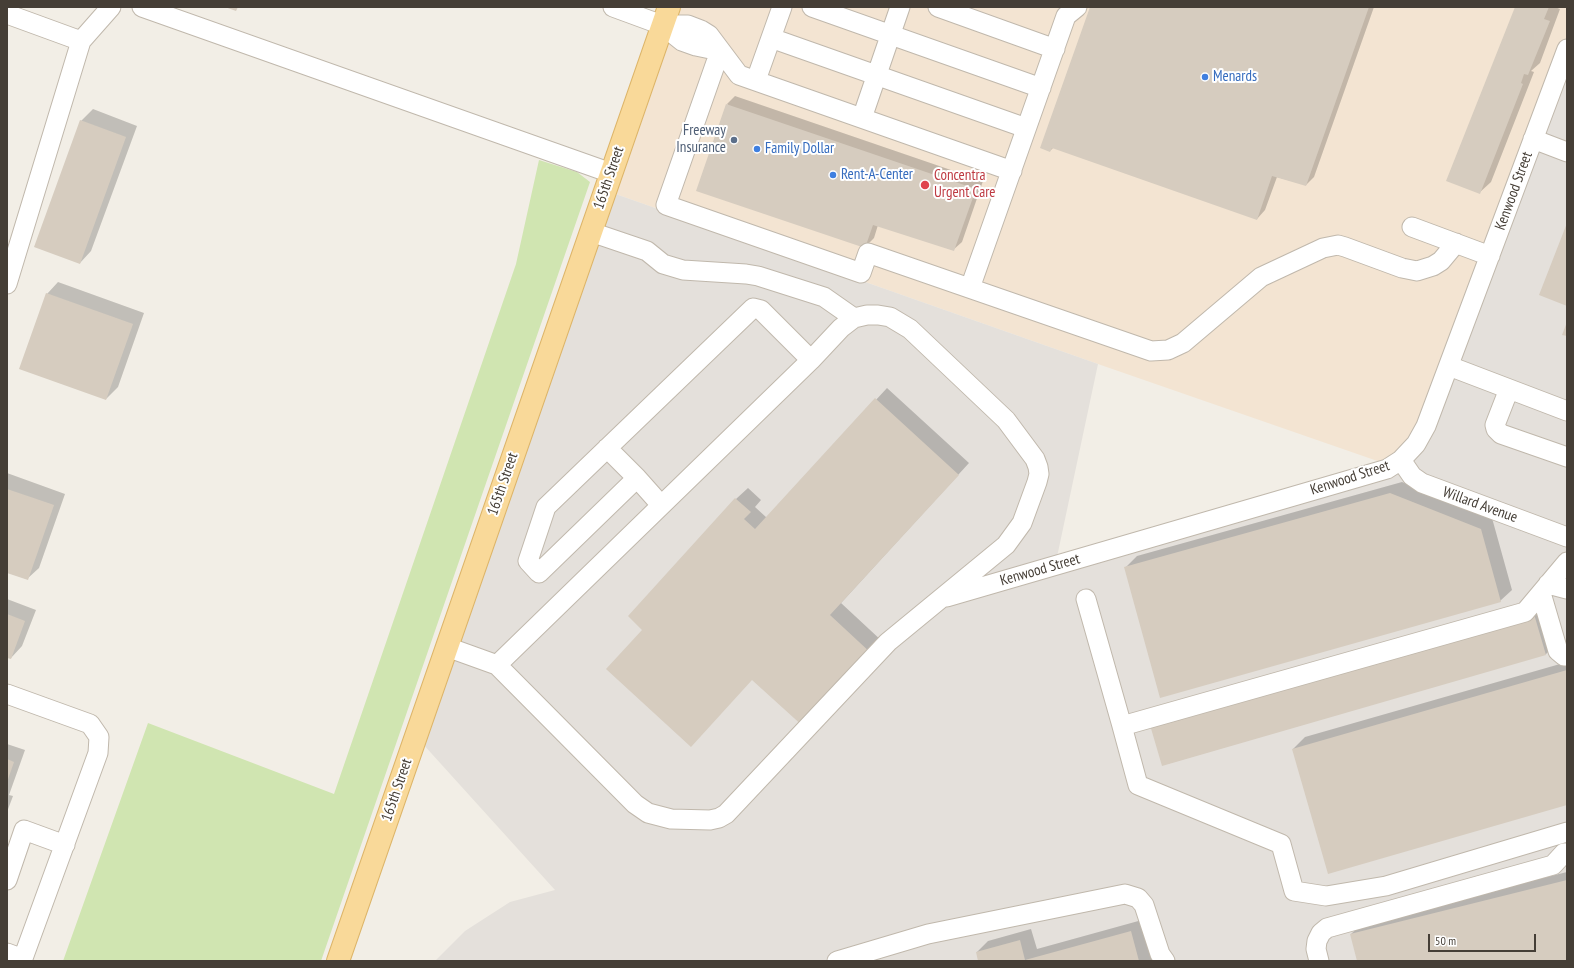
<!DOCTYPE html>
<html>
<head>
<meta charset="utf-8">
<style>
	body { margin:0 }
	#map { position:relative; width:1574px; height:968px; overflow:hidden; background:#f2eee6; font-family:"PT Sans Narrow",sans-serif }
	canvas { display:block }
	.frame { position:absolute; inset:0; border:8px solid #453e36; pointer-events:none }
	.scale { position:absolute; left:1428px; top:934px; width:108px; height:18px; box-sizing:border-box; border:2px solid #453e36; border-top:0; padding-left:5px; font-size:12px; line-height:14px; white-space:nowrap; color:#453e36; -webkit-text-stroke:3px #fff; paint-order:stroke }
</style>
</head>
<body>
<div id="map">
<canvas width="1574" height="968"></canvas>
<div class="frame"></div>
<div class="scale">50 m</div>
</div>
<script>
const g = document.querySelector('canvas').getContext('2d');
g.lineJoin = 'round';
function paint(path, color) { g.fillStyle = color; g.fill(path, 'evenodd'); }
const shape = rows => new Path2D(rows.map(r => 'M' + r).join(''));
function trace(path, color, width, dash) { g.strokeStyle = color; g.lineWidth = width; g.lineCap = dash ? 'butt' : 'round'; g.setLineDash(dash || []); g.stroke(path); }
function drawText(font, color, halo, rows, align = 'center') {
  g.font = font + ' "PT Sans Narrow",sans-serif'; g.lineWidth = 4; g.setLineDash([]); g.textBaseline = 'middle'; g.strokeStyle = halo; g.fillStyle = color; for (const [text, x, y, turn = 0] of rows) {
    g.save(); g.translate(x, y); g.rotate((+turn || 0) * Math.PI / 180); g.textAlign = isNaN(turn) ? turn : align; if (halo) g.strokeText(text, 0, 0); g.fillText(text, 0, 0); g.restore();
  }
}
const commercial = shape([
	[672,7,1567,7,1567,38,1423,425,1389,465,1098,364,607,191]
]);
const industrial = shape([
	[1567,56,1567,961,435,961,465,931,510,902,555,890,422,743,607,191,1098,364,1054,571,1404,460]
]);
const green = shape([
	[539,160,577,172,590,182,321,961,63,961,148,723,334,794,516,264]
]);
const shadow = shape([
	[1091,7,1374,7,1314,177,1306,185,1277,177,1265,210,1257,219,1054,147,1050,151],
	[1516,7,1555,7,1560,9,1540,63,1531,71,1534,72,1491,182,1479,193],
	[735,96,983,181,962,242,953,250,878,225,874,238,865,247,727,104],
	[93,109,137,126,91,251,80,263,81,121],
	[58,282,144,313,118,387,106,399,47,294],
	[887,388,969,463,841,603,883,642,816,715,753,679,644,630,736,499,748,488,761,500,755,507,767,518],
	[7,473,65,494,39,568,27,579,7,572],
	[1402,482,1492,518,1512,590,1500,601,1125,568,1137,556],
	[7,599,36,610,22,646,11,658,7,657],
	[1546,603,1557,643,1546,654,1163,765],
	[1567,662,1567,804,1293,749,1305,737],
	[7,744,25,750,9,795,13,796,7,812],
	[1567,872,1567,961,1358,961,1351,934,1363,923],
	[1142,920,1153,961,979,961,977,952,988,941,1031,929,1037,949]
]);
const building = shape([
	[225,7,238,7,236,11],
	[1090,7,1369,7,1306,186,1272,176,1257,220,1052,148,1050,152,1040,148],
	[1515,7,1549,7,1544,19,1550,21,1528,75,1524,74,1521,83,1523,84,1480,194,1446,181],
	[726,104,976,189,954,251,873,225,865,248,696,191],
	[80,120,126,137,80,264,34,247],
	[1567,223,1567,306,1539,295],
	[46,293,133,324,106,400,19,369],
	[1567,322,1567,336,1562,335],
	[875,398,959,475,830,615,872,654,805,728,752,680,691,747,606,669,642,630,628,616,735,498,751,512,744,519,755,529],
	[7,489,54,505,28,580,7,573],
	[1390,493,1481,529,1501,602,1160,698,1124,567],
	[7,614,25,621,11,659,7,658],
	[1534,614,1546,655,1162,766,1150,725],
	[1567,670,1567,805,1328,874,1292,749],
	[7,759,14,762,7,782],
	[1567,880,1567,961,1357,961,1350,934],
	[1131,931,1139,961,978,961,976,952,1020,940,1025,960]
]);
const minor = shape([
	[142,7,611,173],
	[613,7,662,25,682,41,696,46,720,51],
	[812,7,1041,88],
	[938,7,1055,49],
	[7,14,81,41,111,7],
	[662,25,688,25,701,30,709,35,739,75,1012,171],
	[771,38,1026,128],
	[720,51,666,205,861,273,868,253,1151,351,1168,350,1183,343,1261,277,1323,248,1338,245,1345,247,1402,268,1417,271,1433,266,1441,261,1456,243],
	[756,80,782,7],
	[862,118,900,7],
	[1533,139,1567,152],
	[1412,227,1490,256],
	[591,232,647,251,663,264,683,270,746,274,758,276,824,297,854,318],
	[7,284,81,41],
	[970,288,1066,16,1077,7],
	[1449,366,1567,411],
	[1509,389,1495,425,1496,429,1501,434,1567,457],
	[607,448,637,478],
	[1401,460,1412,476,1422,483,1567,537],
	[661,505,637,478,539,573,528,561,546,507,753,308,761,310,811,360],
	[1567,562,1525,612,1122,726,1138,785,1281,844,1294,891,1326,896,1386,886,1567,832],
	[1548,584,1567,589],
	[1541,593,1558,651,1564,656,1567,656],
	[947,597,1387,469,1401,460,1416,444,1426,426,1567,49],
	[1086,599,1122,726],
	[447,647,497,665,635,804,648,813,671,819,710,820,719,818,726,814,888,642,1006,545,1022,523,1037,482,1039,474,1038,467,1035,459,1006,420,910,329,890,317,878,315,867,315,854,318,841,328,811,360,497,665],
	[7,694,90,724,99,737,98,753,22,961],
	[7,880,24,830,65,845],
	[7,953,23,959],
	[837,961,928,934,1125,894,1138,898,1144,905,1160,954,1165,961],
	[1319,961,1316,949,1317,941,1321,933,1327,928,1553,865,1564,853,1567,853]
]);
const major = shape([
	[338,961,669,7]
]);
const markers = [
	[1205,77,4,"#3f7fe0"],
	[734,140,4,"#5c6f8a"],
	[757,149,4,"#3f7fe0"],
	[833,175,4,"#3f7fe0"],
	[925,185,5,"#e0444e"]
];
const shopNames = [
	["Menards",1213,77],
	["Family Dollar",765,149],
	["Rent-A-Center",841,175]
];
const serviceNames = [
	["Freeway",726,131],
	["Insurance",726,148]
];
const healthNames = [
	["Concentra",934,176],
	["Urgent Care",934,193]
];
const streetNames = [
	["165th Street",609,178,-71],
	["Kenwood Street",1514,191,-70],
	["Kenwood Street",1350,478,-18],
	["165th Street",503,484,-71],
	["Willard Avenue",1480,505,20],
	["Kenwood Street",1040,570,-16],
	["165th Street",397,790,-71]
];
paint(commercial, '#f3e4d2');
paint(industrial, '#e4e0db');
paint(green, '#d0e5b1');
paint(shadow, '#0003');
paint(building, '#d6ccbf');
trace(minor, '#c0b8ac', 21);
trace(major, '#ddb569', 24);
trace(minor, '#fff', 19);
trace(major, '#f9d999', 22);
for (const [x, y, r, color] of markers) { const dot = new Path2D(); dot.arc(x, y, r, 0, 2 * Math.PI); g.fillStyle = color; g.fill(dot); trace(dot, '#fff', 1.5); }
drawText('15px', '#366cbe', '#fff', shopNames, 'left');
drawText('15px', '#4e5e75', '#fff', serviceNames, 'right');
drawText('15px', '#be3a42', '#fff', healthNames, 'left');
drawText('15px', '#453e36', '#fff', streetNames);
</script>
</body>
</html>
